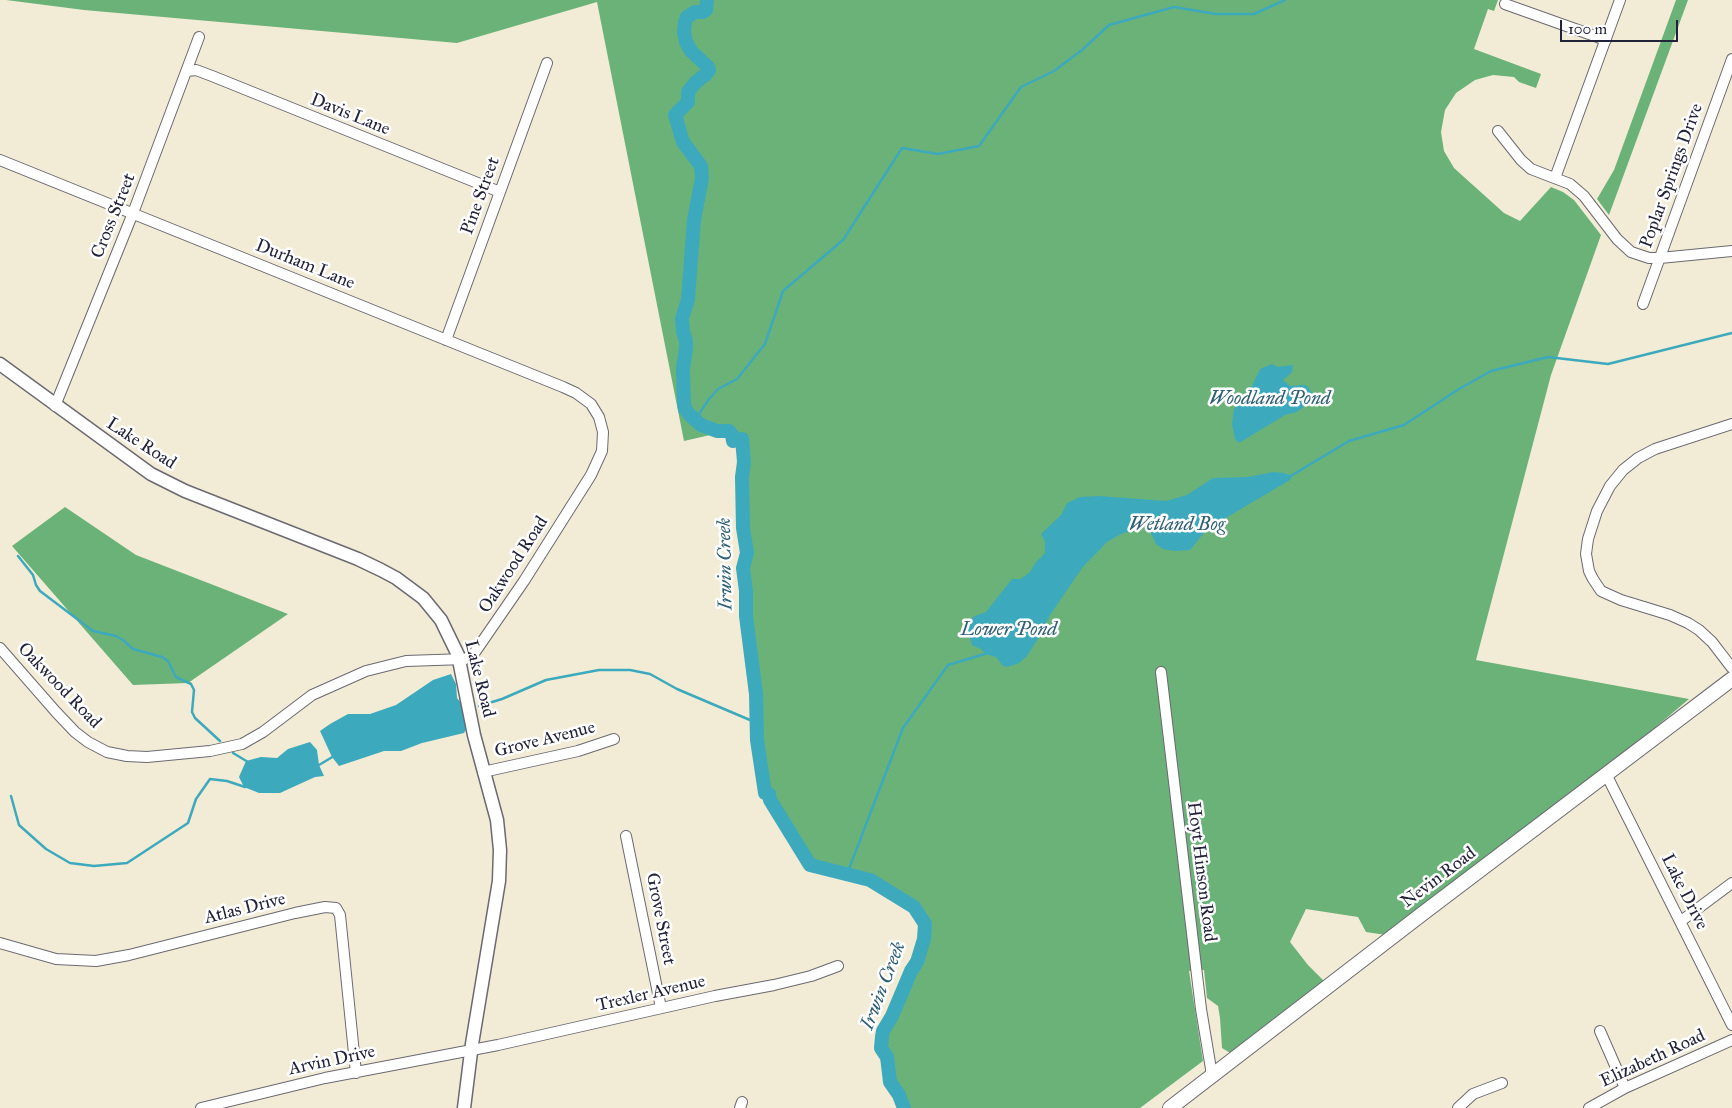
<!DOCTYPE html>
<html>
<head>
<meta charset="utf-8">
<style>
	body { margin:0 }
	#map { position:relative; width:1732px; height:1108px; overflow:hidden; background:#f2ecd6; font-family:"IM FELL Great Primer",serif }
	canvas { display:block }
	.scale { position:absolute; left:1560px; top:20px; width:118px; height:22px; box-sizing:border-box; border:2px solid #22223b; border-top:0; padding-left:6px; font-size:15px; line-height:18px; white-space:nowrap; color:#22223b; -webkit-text-stroke:4px #fff; paint-order:stroke }
</style>
</head>
<body>
<div id="map">
<canvas width="1732" height="1108"></canvas>
<div class="scale">100 m</div>
</div>
<script>
const g = document.querySelector('canvas').getContext('2d');
g.lineJoin = 'round';
function paint(path, color) { g.fillStyle = color; g.fill(path, 'evenodd'); }
const shape = rows => new Path2D(rows.map(r => 'M' + r).join(''));
function trace(path, color, width, dash) { g.strokeStyle = color; g.lineWidth = width; g.lineCap = dash ? 'butt' : 'round'; g.setLineDash(dash || []); g.stroke(path); }
function drawText(font, color, halo, rows, align = 'center') {
  g.font = font + ' "IM FELL Great Primer",serif'; g.lineWidth = 5; g.setLineDash([]); g.textBaseline = 'middle'; g.strokeStyle = halo; g.fillStyle = color; for (const [text, x, y, turn = 0] of rows) {
    g.save(); g.translate(x, y); g.rotate((+turn || 0) * Math.PI / 180); g.textAlign = isNaN(turn) ? turn : align; if (halo) g.strokeText(text, 0, 0); g.fillText(text, 0, 0); g.restore();
  }
}
const forest = shape([
	[6,0,1498,0,1494,11,1488,9,1474,49,1541,74,1536,88,1519,82,1514,77,1493,75,1475,80,1456,93,1445,110,1441,132,1444,151,1454,168,1504,213,1520,221,1551,187,1563,192,1574,200,1601,235,1551,375,1476,660,1689,699,1606,769,1386,935,1366,932,1358,917,1306,909,1290,942,1308,965,1325,982,1232,1054,1222,1048,1220,1018,1218,1006,1207,998,1204,970,1189,971,1203,1061,1140,1108,904,1108,899,1095,890,1082,887,1057,881,1048,882,1037,883,1031,892,1016,911,971,917,962,924,939,925,924,914,907,870,880,810,865,770,800,769,794,765,793,757,740,756,694,746,616,746,591,743,568,747,553,743,528,742,477,744,462,742,440,736,429,684,441,597,2,457,43,84,10],
	[1676,0,1688,0,1609,215,1597,199,1614,170],
	[65,507,136,555,288,614,188,683,133,685,12,546]
]);
const water = shape([
	[1272,364,1277,367,1293,365,1292,372,1283,380,1290,386,1306,385,1314,395,1310,402,1297,412,1285,415,1239,443,1235,439,1232,424,1234,409,1252,386,1260,369],
	[1273,472,1284,473,1292,476,1290,480,1207,529,1190,550,1175,551,1163,549,1156,544,1149,529,1144,527,1121,534,1107,542,1082,568,1050,615,1039,637,1027,656,1019,663,1008,667,1003,666,996,657,986,654,981,649,972,645,966,623,975,616,986,612,1012,579,1021,579,1030,572,1036,562,1045,553,1045,541,1041,534,1061,515,1067,503,1080,497,1099,496,1166,501,1187,495,1213,478,1248,477],
	[451,674,456,684,457,698,466,709,469,724,464,733,422,743,401,751,384,751,339,766,332,757,320,731,330,724,348,714,370,714,396,705,433,680],
	[310,742,317,750,319,765,324,776,315,777,280,793,259,793,244,787,239,777,246,761,261,757,277,758,288,749]
]);
const stream = shape([
	[701,425,699,414,709,399,718,389,737,379,765,344,783,291,843,240,902,148,938,154,979,146,1021,87,1054,71,1082,50,1109,25,1174,7,1216,14,1254,14,1285,0],
	[1289,477,1349,441,1404,425,1459,389,1491,371,1548,357,1608,364,1732,333],
	[18,556,33,575,36,585,40,591,93,631,116,636,123,640,133,649,162,657,168,661,176,677,191,684,194,690,192,712,195,718,220,741],
	[479,706,502,699,546,680,599,670,630,670,650,674,677,689,757,723],
	[233,753,248,762],
	[317,765,319,765,334,756],
	[11,796,19,825,46,849,70,863,94,866,127,863,188,823,196,799,210,779,227,781,245,787],
	[847,874,903,728,948,665,988,653]
]);
const river = shape([
	[707,0,706,10,703,12,695,12,687,17,685,22,684,32,686,42,691,51,708,67,709,70,706,74,695,83,688,92,688,102,675,115,683,142,701,166,702,178,694,220,688,299,682,319,683,331,686,341,686,348,683,369,684,403,685,409,690,415,701,425,717,431,729,431,732,435,733,441,742,439,744,462,742,477,743,528,747,553,743,568,746,591,746,616,756,694,757,740,765,793,769,794,770,800,810,865,870,880,914,907,925,924,924,939,917,962,911,971,892,1016,883,1031,882,1037,881,1048,887,1057,890,1082,899,1095,904,1108]
]);
const minor = shape([
	[1505,4,1606,40],
	[187,71,196,70,212,76,500,192],
	[1498,131,1521,160,1531,169,1570,184,1584,196,1617,239,1631,252,1649,258,1660,258,1732,251],
	[0,160,563,387,576,393,591,404,599,417,603,432,602,451,591,475,524,581,473,655,465,659,406,661,366,671,312,695,263,732,242,744,210,751,147,757,127,756,107,752,88,742,75,732,56,712,0,648],
	[1555,178,1620,0],
	[1643,304,1732,59],
	[446,340,547,63],
	[55,406,133,213,199,37],
	[1732,424,1655,449,1638,458,1623,470,1610,486,1597,511,1588,539,1586,554,1589,571,1593,579,1601,591,1621,600,1670,615,1688,623,1699,630,1712,642,1732,668],
	[1161,672,1201,1009,1212,1075],
	[483,772,578,751,614,739],
	[1606,774,1732,1025],
	[626,836,661,1008],
	[1681,921,1732,883],
	[0,943,56,959,96,961,129,955,295,913,325,907,336,908,340,915,356,1073],
	[1600,1031,1625,1088],
	[201,1108,325,1078,498,1045,715,996,774,985,811,976,838,966],
	[740,1108,742,1102],
	[1458,1108,1473,1094,1502,1083],
	[1589,1108,1625,1088,1732,1040]
]);
const tertiary = shape([
	[0,364,151,474,185,491,358,559,381,570,396,578,423,598,441,620,458,655,474,735,497,820,500,850,499,881,472,1044,464,1108]
]);
const secondary = shape([
	[1170,1108,1422,914,1732,679]
]);
const streetNames = [
	["Davis Lane",350,115,22],
	["Poplar Springs Drive",1672,176,-70],
	["Pine Street",481,196,-70],
	["Cross Street",114,216,-68],
	["Durham Lane",305,265,22],
	["Lake Road",141,444,33],
	["Oakwood Road",514,565,-57],
	["Lake Road",479,679,76],
	["Oakwood Road",59,686,46],
	["Grove Avenue",545,740,-14],
	["Hoyt Hinson Road",1201,872,83],
	["Nevin Road",1439,878,-37],
	["Lake Drive",1684,892,63],
	["Atlas Drive",245,909,-14],
	["Grove Street",660,919,79],
	["Trexler Avenue",651,994,-13],
	["Elizabeth Road",1653,1059,-25],
	["Arvin Drive",332,1061,-12]
];
const waterNames = [
	["Woodland Pond",1270,399],
	["Wetland Bog",1177,525],
	["Irwin Creek",726,564,-91],
	["Lower Pond",1009,630],
	["Irwin Creek",884,986,-69]
];
paint(forest, '#6bb279');
paint(water, '#3da9bd');
trace(stream, '#3da9bd', 2.5);
trace(river, '#3da9bd', 14);
trace(minor, '#6b6971', 12);
trace(tertiary, '#6b6971', 15);
trace(secondary, '#6b6971', 16);
trace(minor, '#fff', 10);
trace(tertiary, '#fff', 12);
trace(secondary, '#fff', 14);
drawText('18px', '#22223b', '#fff', streetNames);
drawText('italic 19px', '#2e5f76', '#fff', waterNames);
</script>
</body>
</html>
